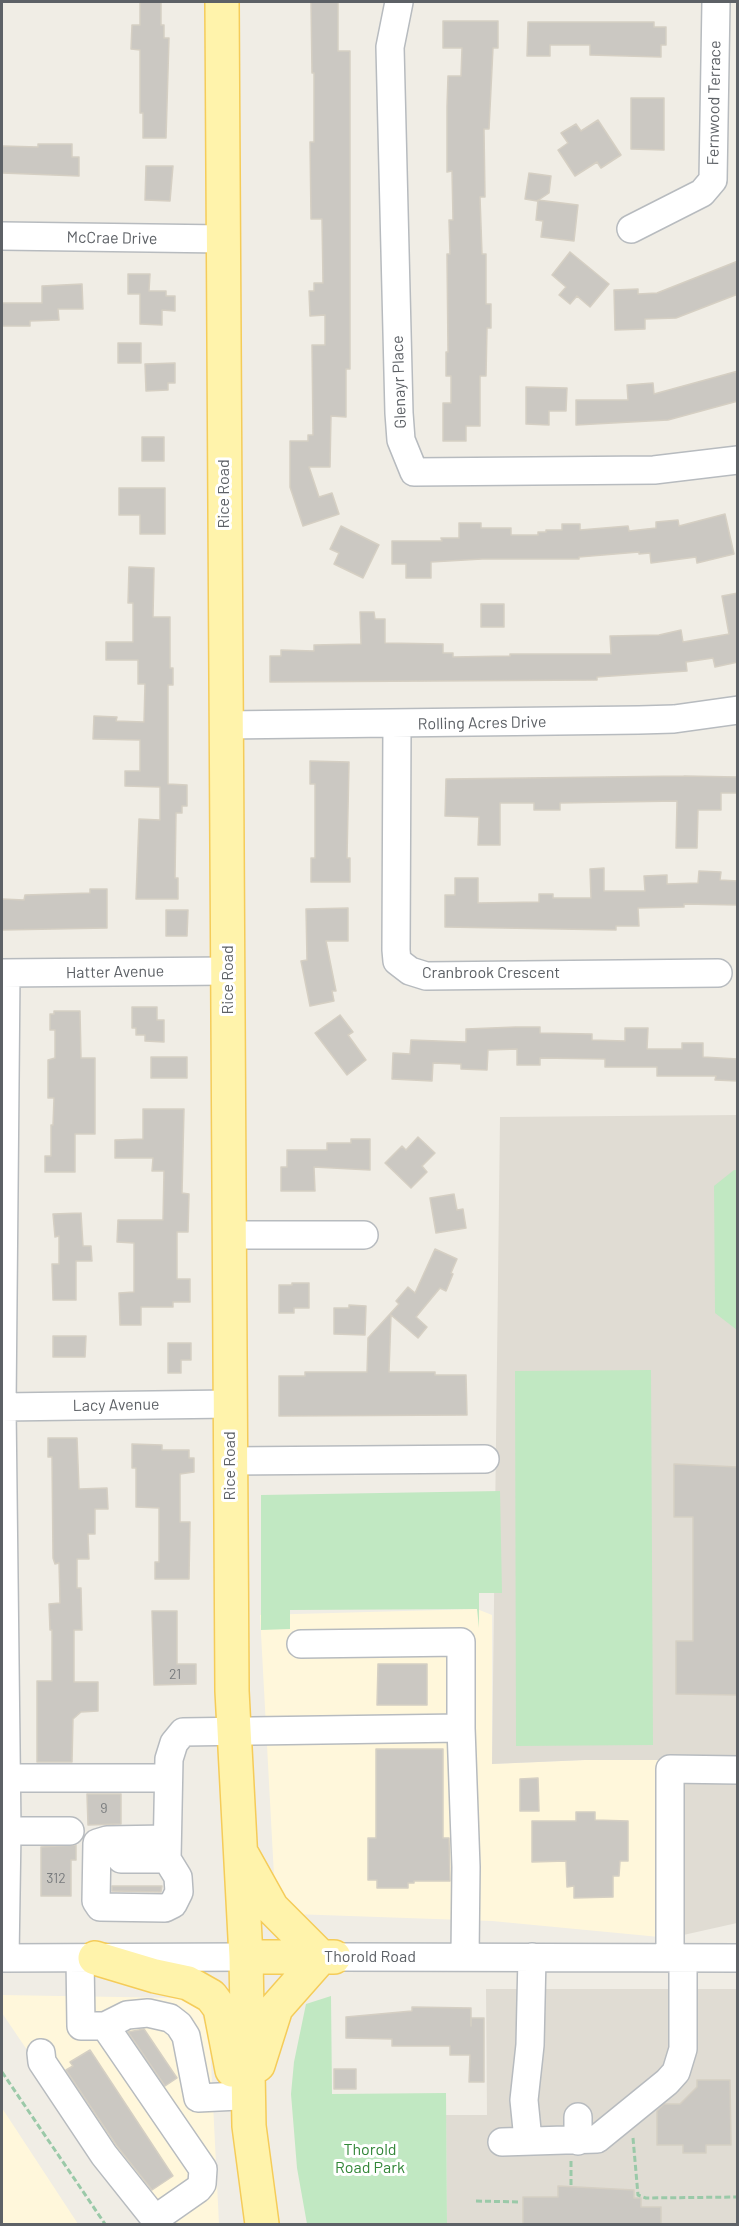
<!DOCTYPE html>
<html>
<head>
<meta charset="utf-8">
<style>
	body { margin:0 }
	#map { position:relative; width:739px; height:2226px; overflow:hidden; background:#f0ede5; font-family:Barlow,sans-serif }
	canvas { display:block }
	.frame { position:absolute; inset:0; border:3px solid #5d6166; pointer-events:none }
</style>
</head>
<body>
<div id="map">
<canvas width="739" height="2226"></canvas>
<div class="frame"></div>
</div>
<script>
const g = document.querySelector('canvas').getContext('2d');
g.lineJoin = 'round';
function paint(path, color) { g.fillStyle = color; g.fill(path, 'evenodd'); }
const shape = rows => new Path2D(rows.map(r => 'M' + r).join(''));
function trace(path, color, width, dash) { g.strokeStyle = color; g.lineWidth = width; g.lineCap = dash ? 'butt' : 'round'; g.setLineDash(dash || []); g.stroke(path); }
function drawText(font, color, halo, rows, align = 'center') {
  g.font = font + ' Barlow,sans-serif'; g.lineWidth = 6; g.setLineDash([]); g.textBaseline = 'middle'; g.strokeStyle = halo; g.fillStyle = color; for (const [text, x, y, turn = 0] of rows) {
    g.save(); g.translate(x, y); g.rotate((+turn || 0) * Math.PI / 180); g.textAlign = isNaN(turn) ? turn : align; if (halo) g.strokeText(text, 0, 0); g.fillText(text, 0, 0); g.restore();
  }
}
const commercial = shape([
	[477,1609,492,1615,492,1764,585,1760,668,1760,670,1938,492,1921,293,1914,274,1876,260,1615],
	[2,1995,178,1998,200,2008,210,2043,219,2224,145,2224,2,2013],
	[2,2108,78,2224,2,2224]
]);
const education = shape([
	[737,1115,737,1923,670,1938,667,1760,585,1760,492,1764,500,1117],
	[486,1989,737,1989,737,2224,447,2224,446,2115,487,2115]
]);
const green = shape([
	[734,1170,738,1170,737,1330,715,1313,714,1186],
	[651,1370,653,1745,516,1746,515,1371],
	[500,1491,502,1593,479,1593,479,1628,477,1609,290,1610,290,1629,261,1630,261,1495],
	[331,1996,332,2094,446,2093,447,2224,307,2224,297,2168,291,2094,294,2062,306,2004]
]);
const building = shape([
	[140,2,161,2,161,25,164,25,164,38,169,38,166,138,143,138,143,113,140,113,140,50,131,49,132,25,140,25,140,2],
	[311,2,338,2,338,51,350,51,350,369,346,369,346,417,331,416,330,467,309,467,319,497,332,493,339,514,303,526,290,487,290,441,308,441,308,435,313,435,312,345,325,345,325,315,310,316,309,291,314,291,314,283,323,283,322,219,311,219,310,142,314,142,314,73,312,73,311,2],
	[443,21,498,21,498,48,493,48,489,129,484,129,485,197,480,197,482,254,486,254,486,304,491,304,491,328,487,328,486,376,480,376,480,426,466,426,466,441,443,441,443,403,451,403,451,376,446,376,446,352,448,352,447,254,450,254,449,220,453,220,452,171,447,172,447,107,448,76,461,76,462,48,443,48,443,21],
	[528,22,654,22,654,27,666,27,666,45,661,45,661,57,590,55,590,45,550,45,550,56,527,56,528,22],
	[631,98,664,98,664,150,631,149,631,98],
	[598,120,621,155,601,168,597,162,575,176,558,150,568,143,561,133,576,124,581,131,598,120],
	[38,144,72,144,72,157,79,157,79,176,2,173,2,146,38,147,38,144],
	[146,166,173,166,170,201,145,200,146,166],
	[529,173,551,176,549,193,537,201,525,199,529,173],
	[538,200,578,205,574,241,541,237,543,221,536,220,538,200],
	[570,252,609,284,590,307,577,296,570,304,559,295,566,287,552,275,570,252],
	[738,261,738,294,676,318,645,319,645,329,615,330,614,290,638,289,638,294,657,293,738,261],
	[128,274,150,274,149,291,166,291,166,296,175,296,175,311,162,310,162,325,140,324,140,294,128,294,128,274],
	[82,284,83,309,58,309,59,320,30,321,30,326,2,326,2,303,42,303,42,286,82,284],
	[118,343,141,343,141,363,118,363,118,343],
	[175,363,175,383,168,383,168,390,146,391,145,364,175,363],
	[738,371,738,401,668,420,576,425,576,400,628,400,627,385,653,383,654,394,738,371],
	[526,387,567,388,566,411,549,411,549,425,526,424,526,387],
	[142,437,164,437,164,461,142,461,142,437],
	[119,488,165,488,165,534,140,534,140,515,119,515,119,488],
	[725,514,734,554,697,563,696,557,651,563,650,553,639,554,639,552,579,557,579,559,482,559,431,562,431,578,406,578,406,564,392,564,392,541,442,541,441,538,459,538,459,523,481,523,481,528,511,528,511,535,538,535,538,532,546,532,546,530,562,530,562,524,580,524,580,530,628,526,629,531,656,528,656,522,678,520,679,526,725,514],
	[341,526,379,545,363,578,334,564,339,553,330,549,341,526],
	[129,567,154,568,153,617,170,617,170,668,173,668,173,685,168,685,168,784,187,785,187,806,182,806,182,813,176,813,175,878,178,878,178,899,136,899,139,819,160,820,160,787,125,786,125,771,140,771,140,740,93,739,94,716,117,717,116,721,144,722,145,684,138,684,138,660,106,660,106,642,133,642,133,603,128,603,129,567],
	[738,593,738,662,715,667,713,658,686,662,687,671,597,677,597,680,270,682,270,656,281,656,281,650,314,651,314,645,361,644,360,612,374,612,375,619,385,619,385,643,443,644,443,653,453,653,453,657,510,656,510,654,611,654,610,636,659,635,681,630,683,642,729,634,722,596,738,593],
	[481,604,504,604,504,627,481,627,481,604],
	[310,761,349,762,347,858,350,858,350,882,311,882,311,858,315,858,315,784,310,784,310,761],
	[684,776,738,777,738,793,721,793,721,810,698,810,697,848,676,848,677,801,560,803,560,810,534,810,534,803,500,803,500,845,478,845,479,817,445,816,446,779,684,776],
	[604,868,604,891,645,891,644,876,667,875,667,884,698,883,699,871,721,872,720,880,738,881,738,905,684,904,684,907,638,908,639,926,616,926,616,930,445,927,445,895,455,895,455,878,478,878,478,903,539,902,539,894,553,894,553,898,591,898,590,869,604,868],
	[90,889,107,889,107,928,2,930,2,899,24,900,25,895,90,893,90,889],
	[348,908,348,941,326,941,336,991,332,991,334,1001,310,1006,301,961,307,960,306,909,348,908],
	[166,910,188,910,187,936,166,936,166,910],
	[132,1007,157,1007,157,1020,164,1020,164,1042,145,1041,145,1035,136,1035,136,1028,132,1028,132,1007],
	[54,1011,80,1011,81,1058,95,1058,95,1134,75,1134,75,1172,45,1172,45,1156,51,1156,51,1125,53,1125,54,1098,48,1098,48,1060,55,1058,55,1030,50,1030,50,1014,54,1014,54,1011],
	[340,1015,353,1032,348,1035,366,1060,347,1075,315,1033,340,1015],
	[516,1027,540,1027,540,1033,592,1034,592,1040,625,1041,625,1028,648,1028,647,1049,682,1049,682,1043,703,1043,703,1057,738,1059,738,1081,715,1080,716,1076,657,1076,657,1067,605,1067,605,1059,540,1058,540,1065,517,1065,517,1049,488,1050,487,1070,461,1069,461,1064,433,1063,432,1081,392,1079,393,1053,410,1054,411,1040,466,1042,466,1029,516,1027],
	[151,1057,187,1057,187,1078,151,1078,151,1057],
	[143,1109,184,1109,182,1193,189,1194,188,1232,177,1232,177,1279,190,1279,190,1302,173,1302,173,1307,141,1307,141,1325,120,1325,119,1293,134,1292,134,1243,117,1242,118,1220,163,1220,164,1171,152,1171,153,1158,115,1158,115,1140,143,1139,143,1109],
	[418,1137,435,1153,422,1166,427,1172,411,1188,385,1163,402,1146,406,1150,418,1137],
	[351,1139,370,1139,370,1170,314,1167,315,1191,281,1191,281,1167,287,1167,287,1150,327,1150,327,1143,351,1143,351,1139],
	[454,1194,457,1210,463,1209,466,1228,436,1233,430,1198,454,1194],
	[81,1213,83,1246,91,1246,92,1261,76,1261,76,1300,53,1300,52,1264,59,1264,59,1236,55,1237,53,1214,81,1213],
	[435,1249,457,1259,451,1273,453,1274,446,1291,440,1288,416,1317,427,1327,418,1338,391,1315,389,1372,435,1372,435,1375,466,1375,467,1415,279,1416,279,1376,305,1376,305,1372,367,1372,368,1338,399,1304,396,1301,408,1287,415,1293,435,1249],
	[292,1283,309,1283,309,1308,294,1308,294,1313,279,1313,279,1285,292,1285,292,1283],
	[349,1305,366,1306,365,1335,334,1334,334,1308,349,1308,349,1305],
	[53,1336,86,1336,85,1357,53,1357,53,1336],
	[168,1343,191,1343,191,1360,181,1360,181,1373,168,1373,168,1343],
	[48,1438,77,1438,79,1489,107,1488,108,1509,95,1509,95,1534,88,1534,89,1559,77,1559,77,1588,81,1588,82,1630,74,1630,74,1682,98,1682,98,1711,81,1712,73,1719,72,1762,37,1762,37,1681,52,1681,52,1630,50,1630,49,1604,60,1603,59,1563,55,1564,53,1558,52,1457,48,1457,48,1438],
	[132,1444,162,1445,162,1450,189,1450,189,1458,194,1458,194,1472,180,1474,180,1522,190,1522,189,1579,155,1579,155,1562,159,1562,159,1508,136,1507,136,1468,132,1468,132,1444],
	[674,1464,738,1467,738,1695,676,1694,676,1641,693,1641,693,1517,674,1517,674,1464],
	[152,1611,177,1611,177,1664,196,1664,196,1684,154,1685,152,1611],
	[378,1664,427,1664,427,1705,377,1705,378,1664],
	[376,1749,443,1749,443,1838,449,1838,450,1881,414,1881,414,1883,408,1883,408,1888,377,1888,377,1880,368,1880,368,1838,376,1838,376,1749],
	[538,1778,539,1811,520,1811,520,1779,538,1778],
	[87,1794,121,1794,121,1824,88,1825,87,1794],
	[576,1812,595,1812,595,1820,628,1821,628,1861,620,1861,619,1876,613,1876,613,1897,574,1898,574,1886,567,1887,566,1861,532,1862,532,1821,576,1821,576,1812],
	[76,1845,76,1860,71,1860,71,1896,41,1896,41,1847,76,1845],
	[112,1886,162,1886,161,1892,112,1891,112,1886],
	[412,2007,471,2008,471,2026,471,2018,484,2018,484,2082,469,2082,470,2055,450,2055,450,2046,392,2046,392,2039,346,2038,346,2017,412,2011,412,2007],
	[144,2029,177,2078,165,2086,128,2032,144,2029],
	[90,2050,173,2176,152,2190,117,2146,66,2070,73,2066,70,2062,90,2050],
	[334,2069,356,2069,356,2089,334,2089,334,2069],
	[697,2080,730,2080,731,2145,706,2145,706,2153,683,2153,683,2145,657,2145,657,2111,664,2104,680,2104,697,2087,697,2080],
	[558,2186,634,2190,634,2198,641,2198,641,2207,661,2207,661,2224,523,2224,523,2197,558,2197,558,2186]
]);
const path = shape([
	[2,2072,105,2224],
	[633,2138,638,2195,646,2198,738,2197],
	[571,2161,571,2187],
	[476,2201,521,2202]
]);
const minor = shape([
	[399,2,390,47,399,413,401,440,414,472,654,470,738,460],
	[631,229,702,193,713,180,716,2],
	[2,236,223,239],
	[397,724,396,950,397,961,410,971,426,976,718,973],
	[225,725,639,720,674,719,738,710],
	[2,973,228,971],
	[229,1235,364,1235],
	[2,1407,230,1404],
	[230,1461,485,1459],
	[301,1644,461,1642,461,1728],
	[5,1778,168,1778],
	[7,1831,70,1831],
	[167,1839,107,1840,97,1843,96,1901,100,1907,165,1908,173,1904,179,1892,178,1877,167,1859],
	[121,1859,167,1859,169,1759,174,1743,183,1732,461,1728,466,1867,465,1956],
	[342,1957,738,1958],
	[2,1958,246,1957],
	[5,1958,7,1831,2,1407,6,973],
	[80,1958,81,2026,105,2026,127,2015,148,2013,170,2018,179,2025,186,2036,198,2098,239,2096],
	[670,1958,670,1769,738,1770],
	[105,2026,203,2169,202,2184,198,2189,155,2219,158,2224],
	[41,2053,42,2062,104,2155,155,2219],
	[578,2117,578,2141],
	[528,2140,524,2100,530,2045,532,1957],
	[502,2142,597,2139,667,2082,676,2072,683,2049,683,1958]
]);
const major = shape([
	[222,2,232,1691,246,1957,249,2126,262,2224],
	[243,1856,272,1908,321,1957,276,2008,258,2065],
	[246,1957,334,1957],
	[95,1958,155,1976,188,1983,211,1996,220,2008,232,2070]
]);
const numberNames = [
	["21",175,1674],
	["9",104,1808],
	["312",56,1878]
];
const streetNames = [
	["Fernwood Terrace",714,103,-89],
	["McCrae Drive",112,238,1],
	["Glenayr Place",399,382,-92],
	["Rice Road",224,494,-90],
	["Rolling Acres Drive",482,723,-1],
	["Hatter Avenue",115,972,-1],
	["Cranbrook Crescent",491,973],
	["Rice Road",228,980,-90],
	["Lacy Avenue",116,1405,-1],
	["Rice Road",230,1466,-90],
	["Thorold Road",370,1957]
];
const parkNames = [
	["Thorold",370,2150],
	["Road Park",370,2168]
];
paint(commercial, '#fff7db');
paint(education, '#e0dcd3');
paint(green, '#c1e8c2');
paint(building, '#cbc8c2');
trace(building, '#d5cfc3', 1.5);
trace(minor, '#b7bbbf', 30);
trace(major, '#f5cc59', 36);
trace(path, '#9ac9a8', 3, [6, 3]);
trace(minor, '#fff', 27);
trace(major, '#fff3ab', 33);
drawText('14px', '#787b7d', null, numberNames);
drawText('16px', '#5d6166', '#fff', streetNames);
drawText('16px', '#338739', '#fff', parkNames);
</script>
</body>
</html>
